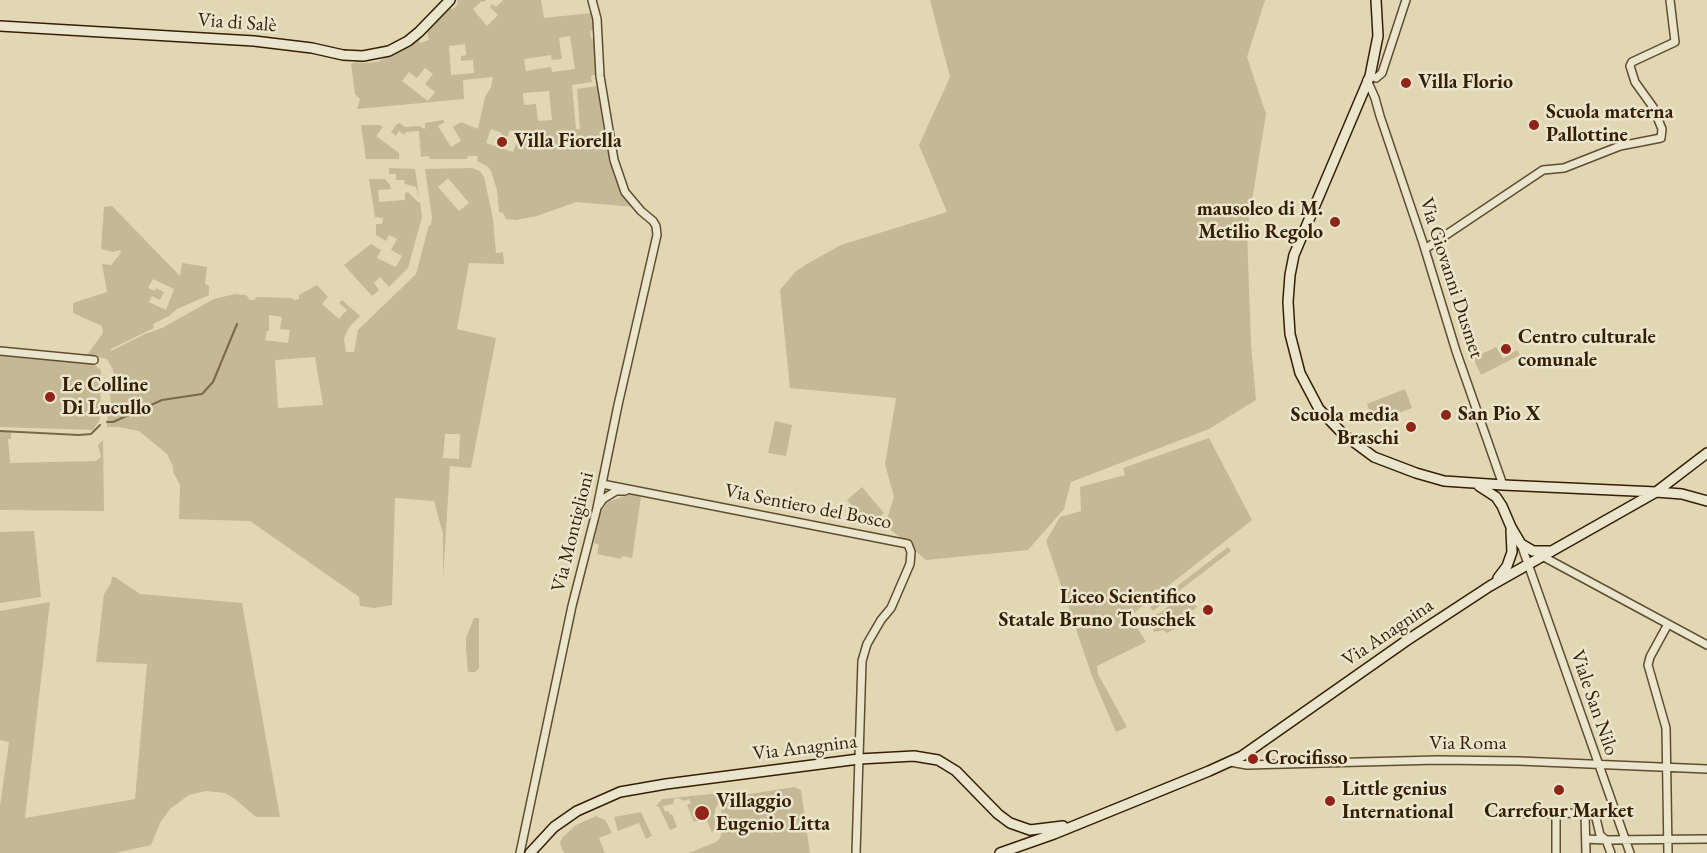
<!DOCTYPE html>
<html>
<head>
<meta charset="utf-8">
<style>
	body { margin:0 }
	canvas { display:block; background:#e2d7b3 }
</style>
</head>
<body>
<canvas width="1707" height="853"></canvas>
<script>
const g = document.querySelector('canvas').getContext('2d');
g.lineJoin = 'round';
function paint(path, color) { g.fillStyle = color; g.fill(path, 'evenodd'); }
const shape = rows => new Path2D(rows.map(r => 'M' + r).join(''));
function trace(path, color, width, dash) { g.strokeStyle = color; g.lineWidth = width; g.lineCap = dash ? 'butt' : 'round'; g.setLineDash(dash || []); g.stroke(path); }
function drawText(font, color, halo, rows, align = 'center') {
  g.font = font + ' "EB Garamond",serif'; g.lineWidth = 5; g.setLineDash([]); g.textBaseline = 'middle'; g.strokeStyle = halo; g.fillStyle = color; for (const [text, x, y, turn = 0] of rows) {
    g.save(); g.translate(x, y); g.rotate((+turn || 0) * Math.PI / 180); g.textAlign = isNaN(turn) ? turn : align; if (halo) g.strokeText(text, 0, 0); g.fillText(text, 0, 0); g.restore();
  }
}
const green = shape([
	[457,0,486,0,484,2,482,1,473,9,487,26,498,15,490,7,492,4,496,7,503,0,541,0,544,18,592,13,593,30,590,32,591,38,594,40,597,74,591,76,592,82,572,85,576,129,580,129,577,89,597,86,600,88,613,168,622,193,634,207,576,202,537,216,516,220,506,219,503,213,499,212,497,190,491,171,487,166,477,161,478,156,468,156,467,159,430,159,428,156,421,157,419,131,406,132,404,135,399,131,396,136,391,132,397,124,400,123,405,127,419,126,425,129,425,123,443,120,445,122,438,126,451,147,461,141,453,127,461,122,478,129,485,97,491,87,493,77,463,80,464,99,357,109,360,99,355,94,351,64,356,62,365,63,378,62,419,38,420,43,429,40,427,32,449,8,453,9,458,4],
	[570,36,575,69,552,72,551,67,526,71,524,59,551,55,552,60,562,59,559,38],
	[465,44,466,55,461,56,461,61,473,60,474,73,451,75,449,46],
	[425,68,433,74,425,84,435,92,428,101,402,81,409,72,417,78],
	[549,91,552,120,538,121,536,104,524,105,523,93],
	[491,129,502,133,500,138,506,140,510,130,520,134,513,152,486,143],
	[930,0,1265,0,1247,57,1266,114,1247,231,1251,344,1256,400,1209,429,1071,482,1064,509,1028,550,926,560,885,525,894,497,885,464,896,398,790,388,780,290,796,271,807,264,841,245,947,212,919,145,950,77],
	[361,125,380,125,383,127,376,136,399,153,399,159,366,159],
	[389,168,415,169,419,196,416,187,405,184,404,180,396,180,396,174,389,174],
	[472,168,480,171,484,177,493,219,496,253,503,252,504,264,469,263,457,329,496,338,471,468,450,466,443,579,443,534,434,501,395,498,392,605,374,608,360,606,359,597,250,521,179,519,180,485,173,472,173,466,167,454,139,431,118,427,107,427,108,406,111,405,109,377,114,375,113,370,107,359,87,355,103,333,102,326,73,313,73,303,107,292,102,264,111,265,121,253,120,250,113,252,101,249,104,207,112,206,180,276,182,263,207,267,205,284,209,286,209,295,177,309,169,316,153,324,154,328,111,349,111,351,145,334,162,328,214,299,235,294,246,295,250,300,254,300,257,297,292,298,294,300,299,299,299,295,317,285,328,297,322,304,339,319,347,310,339,303,342,300,360,316,350,326,344,338,346,352,354,352,358,330,416,274,429,225,431,225,432,218,425,169],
	[448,178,469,203,459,211,438,187],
	[153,279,174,289,166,310,149,302,152,296,160,300,164,292,156,288,155,291,148,288],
	[269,315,282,317,280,329,290,330,288,343,265,340,267,331,269,331],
	[315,357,323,405,278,408,275,360],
	[445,434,460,434,459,459,443,458],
	[369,179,385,179,390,185,391,189,378,190,379,202,405,200,405,193,408,192,418,202,420,202,422,217,408,268,389,287,380,277,374,283,379,290,372,296,344,265,371,244,381,250,377,258,396,267,402,256,391,250,397,239,389,235,386,241,376,235,376,224,382,224,383,218,375,217],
	[1496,347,1503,358,1517,350,1520,355,1481,375,1473,358],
	[0,355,92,363,101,370,100,419,93,430,0,427],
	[1405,389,1412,408,1374,423,1367,404],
	[775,421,792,425,786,456,768,453],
	[0,431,11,431,11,439,8,439,10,463,96,461,101,457,98,445,103,440,104,511,0,510],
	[1209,438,1252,520,1130,616,1146,642,1097,666,1098,674,1127,727,1116,732,1092,676,1046,541,1060,517,1081,511,1080,487,1125,475,1123,468],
	[862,487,884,513,869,526,847,500],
	[631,494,641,497,632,558,622,556,621,559,597,554,599,545,594,543,600,513,608,502],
	[34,531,41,597,0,603,0,532],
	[1228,547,1231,551,1153,611,1150,607],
	[112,577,115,577,140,594,242,603,280,817,256,817,235,799,225,793,206,791,189,795,170,809,160,823,151,845,115,853,0,853,0,806,9,742,0,740,0,611,50,602,25,818,135,799,147,664,96,662,104,594,111,583],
	[1185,593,1197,607,1171,628,1184,619,1186,623,1167,633,1164,630,1154,632,1149,620,1158,613,1159,614],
	[474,618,479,618,479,668,475,672,468,672,466,648,466,638],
	[794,787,801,790,810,853,689,853,716,842,720,838,722,832,721,810,727,800,732,797],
	[721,793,724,796,715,809,715,828,712,833,706,818,694,822,687,805,691,803,689,799,684,801,678,798,674,799,673,804,663,806,665,812,668,811,670,815,672,814,677,827,670,830,659,807,656,806,662,799],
	[641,812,652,836,646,839,639,823,618,831,614,817],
	[596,816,605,820,612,833,599,838,605,853,565,853,562,850,560,842,563,837,576,825]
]);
const stream = shape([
	[107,422,113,422,162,400,202,394,213,382,237,324],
	[0,431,79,435,91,434,100,425]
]);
const street = shape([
	[1370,76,1376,78,1382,73,1406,0],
	[1367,80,1375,98,1380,116,1423,243,1456,351,1503,485],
	[1425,249,1543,170,1564,168,1620,146,1661,138,1662,129,1653,107,1635,82,1630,66,1632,62,1675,42,1670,0],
	[0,351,94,360],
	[602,484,908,544,911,552,910,564,891,608,881,620,867,644,862,661,856,853],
	[599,505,603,499,616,491,625,491],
	[1521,544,1630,853],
	[1542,556,1707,645],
	[1230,762,1247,765,1437,760,1519,761,1707,769],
	[1556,813,1556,853],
	[1585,813,1586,853],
	[1507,814,1591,813,1596,818,1600,835,1606,840,1707,839],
	[1586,839,1606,840,1611,853],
	[520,853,572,606,597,508,618,405,657,235,656,226,653,221,641,211,625,192,614,160,600,76,597,19,592,0],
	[1668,853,1666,728,1648,665,1650,657,1668,624]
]);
const secondary = shape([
	[1376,0,1378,36,1370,76,1294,255,1290,275,1288,302,1290,334,1300,373,1319,409,1343,434,1374,457,1416,473,1444,481,1503,485,1656,492,1682,494,1707,501],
	[0,26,254,41,312,48,343,55,363,56,389,51,408,41,419,32,450,0],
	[1479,486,1496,497,1502,506,1511,527,1521,544,1533,551,1549,551],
	[1498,578,1507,566,1512,552,1511,530],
	[530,853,554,827,577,811,620,792,666,784,859,759,914,756,938,760,956,771,998,814,1010,823,1030,830,1063,826],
	[1000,853,1054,834,1209,771,1242,756,1406,641,1490,586,1656,492,1707,453]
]);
const markers = [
	[1406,83,6,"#8f2418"],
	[1534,125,6,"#8f2418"],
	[502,142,6,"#8f2418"],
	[1335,222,6,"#8f2418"],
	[1506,349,6,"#8f2418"],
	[50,397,6,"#8f2418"],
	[1446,415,6,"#8f2418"],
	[1411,427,6,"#8f2418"],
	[1208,610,6,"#8f2418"],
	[1253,759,6,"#8f2418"],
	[1559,790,6,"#8f2418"],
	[1330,801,6,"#8f2418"],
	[702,813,8,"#8f2418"]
];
const streetNames = [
	["Via di Salè",237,23,4],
	["Via Giovanni Dusmet",1451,278,72],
	["Via Sentiero del Bosco",808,507,11],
	["Via Montiglioni",573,532,-76],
	["Via Anagnina",1388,633,-34],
	["Viale San Nilo",1594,703,71],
	["Via Roma",1468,744],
	["Via Anagnina",805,748,-7]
];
const poiNames = [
	["Villa Florio",1418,83],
	["Scuola materna",1546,113],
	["Pallottine",1546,136],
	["Villa Fiorella",514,142],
	["mausoleo di M.",1323,210,"right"],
	["Metilio Regolo",1323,233,"right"],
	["Centro culturale",1518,338],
	["comunale",1518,361],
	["Le Colline",62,386],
	["Di Lucullo",62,409],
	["San Pio X",1458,415],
	["Scuola media",1399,416,"right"],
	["Braschi",1399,439,"right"],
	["Liceo Scientifico",1196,598,"right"],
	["Statale Bruno Touschek",1196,621,"right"],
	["Crocifisso",1265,759],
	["Little genius",1342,790],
	["International",1342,813],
	["Villaggio",716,802],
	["Eugenio Litta",716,825],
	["Carrefour Market",1559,812,"center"]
];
paint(green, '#c5b895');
trace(stream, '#796849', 2);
trace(street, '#604d2f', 10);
trace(secondary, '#351f03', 12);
trace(street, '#ece5ce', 7);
trace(secondary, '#ece5ce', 9);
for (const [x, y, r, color] of markers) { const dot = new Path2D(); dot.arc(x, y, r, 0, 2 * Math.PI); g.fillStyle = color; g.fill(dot); trace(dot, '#ece5ce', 2); }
drawText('20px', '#351f03', '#ece5ce', streetNames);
drawText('bold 20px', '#351f03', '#ece5ce', poiNames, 'left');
</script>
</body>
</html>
